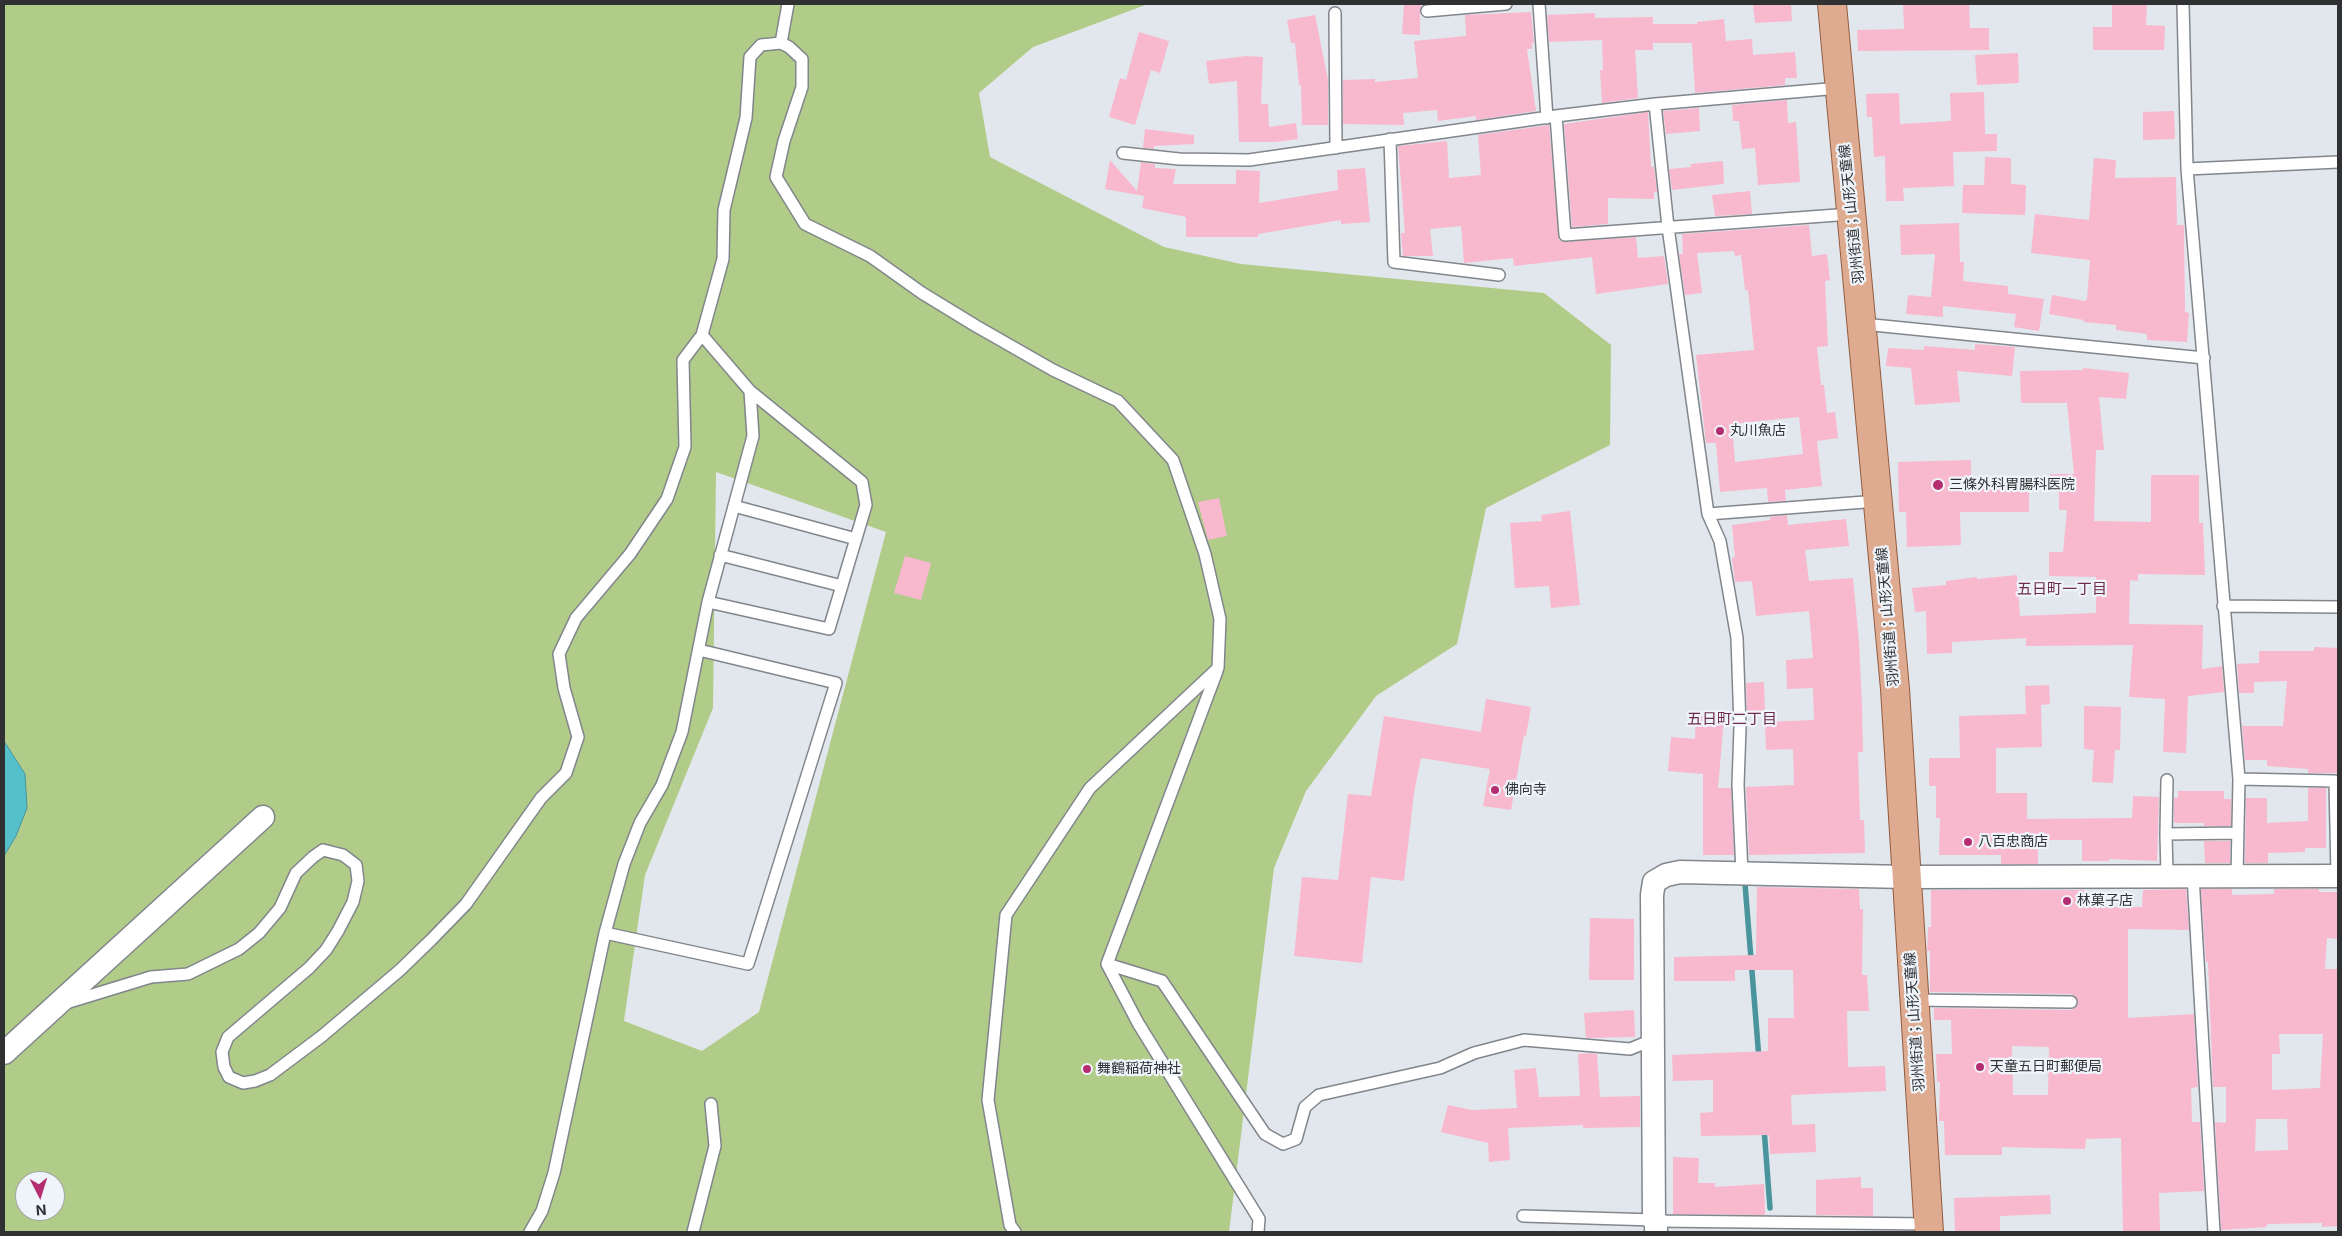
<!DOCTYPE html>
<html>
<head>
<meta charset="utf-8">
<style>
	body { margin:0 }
	#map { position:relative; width:2342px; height:1236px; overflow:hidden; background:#e2e7ed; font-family:Inter,sans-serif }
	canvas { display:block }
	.frame { position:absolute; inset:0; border:5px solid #2f3133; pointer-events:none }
	.north { position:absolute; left:15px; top:1171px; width:50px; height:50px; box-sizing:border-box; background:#eff4fa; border:1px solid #a2a6aa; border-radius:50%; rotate:175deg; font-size:14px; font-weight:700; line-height:20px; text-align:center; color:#2f3133 }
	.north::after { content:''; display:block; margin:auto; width:18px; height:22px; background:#b42d70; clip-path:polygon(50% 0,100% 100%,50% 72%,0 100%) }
</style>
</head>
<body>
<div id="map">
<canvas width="2342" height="1236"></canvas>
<div class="frame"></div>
<div class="north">N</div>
</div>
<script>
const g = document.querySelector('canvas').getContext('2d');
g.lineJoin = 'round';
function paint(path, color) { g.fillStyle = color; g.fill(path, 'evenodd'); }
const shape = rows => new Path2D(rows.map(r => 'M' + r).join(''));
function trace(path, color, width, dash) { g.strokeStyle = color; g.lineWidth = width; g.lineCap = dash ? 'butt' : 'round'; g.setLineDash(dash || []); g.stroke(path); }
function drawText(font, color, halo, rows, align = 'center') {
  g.font = font + ' Inter,"Noto Sans JP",sans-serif'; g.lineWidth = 4.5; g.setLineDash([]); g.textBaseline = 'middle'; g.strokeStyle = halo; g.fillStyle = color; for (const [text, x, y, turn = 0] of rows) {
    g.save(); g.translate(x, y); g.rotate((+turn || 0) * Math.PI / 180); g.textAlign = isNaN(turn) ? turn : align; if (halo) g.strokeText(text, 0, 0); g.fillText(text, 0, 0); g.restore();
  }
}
const green = shape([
	[4,4,1148,4,1033,47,979,93,990,157,1164,247,1241,264,1544,293,1611,345,1610,445,1486,508,1457,644,1376,696,1306,791,1274,868,1229,1232,4,1232,4,856,16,836,25,774,4,741],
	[716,472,886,532,759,1012,702,1051,624,1021,645,875,713,708],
	[25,1181,55,1181,55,1211,25,1211]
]);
const water = shape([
	[4,741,25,774,27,808,16,836,4,856,4,741]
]);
const stream = shape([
	[1745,884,1759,1059],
	[1764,1128,1770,1208]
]);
const building = shape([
	[1404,4,1422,4,1420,11,1420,35,1402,34],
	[1753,4,1791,4,1792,21,1755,23],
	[1903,4,1969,4,1970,28,1989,28,1989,50,1858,51,1857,30,1904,29],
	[2112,4,2147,4,2146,25,2165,26,2164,50,2093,50,2093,27,2112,27],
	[1531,12,1534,43,1532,43,1532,49,1527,49,1536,111,1476,120,1476,116,1438,121,1437,110,1403,113,1404,125,1343,124,1343,80,1375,79,1375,82,1418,78,1414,41,1466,36,1465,15],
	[1595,13,1595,18,1653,17,1653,24,1697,24,1697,22,1724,19,1726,41,1752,39,1753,55,1795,52,1797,78,1785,78,1785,85,1695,93,1692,43,1653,43,1653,50,1635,50,1638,98,1602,103,1600,70,1603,70,1602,40,1549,42,1547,15],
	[1315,15,1328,80,1328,125,1302,125,1301,85,1299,85,1295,43,1291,43,1287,20],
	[1139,32,1169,41,1160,73,1151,70,1135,125,1109,117,1120,78,1126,80],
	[2018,53,2019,83,1977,85,1975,55],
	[1246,56,1263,57,1261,104,1268,104,1269,127,1296,123,1298,139,1275,142,1239,142,1237,81,1209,84,1206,61],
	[1984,92,1985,134,1997,134,1997,151,1953,152,1954,186,1903,188,1904,201,1886,201,1885,156,1874,157,1872,117,1867,117,1866,94,1899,93,1900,124,1951,121,1950,93],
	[1787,100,1788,123,1796,122,1800,182,1758,185,1755,148,1742,149,1739,121,1733,121,1732,105],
	[1699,108,1700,131,1666,134,1663,111],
	[2174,111,2175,139,2143,140,2143,112],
	[1648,112,1651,167,1654,167,1657,192,1654,192,1654,199,1608,198,1608,224,1572,227,1564,124],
	[1549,125,1559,240,1566,242,1636,237,1638,258,1664,256,1668,284,1596,294,1592,257,1514,266,1513,258,1464,263,1461,226,1430,229,1433,256,1403,256,1401,233,1405,233,1398,146,1447,141,1449,178,1481,175,1478,135],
	[1145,129,1194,135,1194,144,1154,146,1154,149,1143,148],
	[1985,157,2011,158,2011,184,2026,185,2025,215,1962,213,1963,185,1984,185],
	[2094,158,2116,160,2115,178,2176,177,2177,225,2184,225,2185,312,2189,313,2187,342,2147,340,2147,334,2116,330,2116,325,2083,322,2084,320,2049,314,2052,295,2085,301,2087,299,2090,260,2031,253,2035,214,2089,220],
	[1110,160,1137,191,1141,162,1155,164,1155,168,1176,169,1173,184,1236,184,1236,170,1260,171,1259,203,1338,190,1337,170,1365,168,1370,222,1341,224,1341,220,1258,234,1258,237,1186,237,1186,217,1142,208,1144,196,1105,189],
	[1723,161,1724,184,1672,190,1669,169,1691,167,1691,164],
	[1750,191,1752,214,1715,216,1712,195],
	[1959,223,1960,262,1964,262,1963,281,2008,286,2008,294,2044,299,2039,331,2014,327,2016,314,1943,306,1943,317,1906,314,1908,295,1931,297,1935,254,1901,255,1900,225],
	[1809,225,1812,256,1827,254,1830,280,1825,281,1828,346,1817,347,1821,385,1824,385,1827,413,1835,412,1838,438,1817,441,1822,486,1785,490,1786,501,1768,502,1767,488,1720,492,1716,443,1706,443,1696,355,1754,350,1748,290,1745,290,1741,255,1735,256,1734,251,1697,253,1702,293,1685,295,1679,254,1683,254,1682,234],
	[1799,417,1803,454,1735,462,1732,424],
	[1975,344,2015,347,2012,376,1957,371,1960,402,1915,405,1911,368,1886,366,1888,348,1924,350,1924,346,1975,350],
	[2083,368,2129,373,2126,399,2099,397,2104,450,2096,450,2094,521,2151,522,2151,475,2199,475,2199,523,2203,523,2205,575,2138,574,2138,581,2130,580,2129,624,2203,625,2202,669,2222,666,2224,692,2188,696,2186,753,2163,752,2165,699,2129,697,2133,645,2026,646,2026,638,1952,642,1952,653,1927,654,1926,611,1915,612,1912,588,1946,585,1946,581,1977,577,1977,579,2017,575,2020,616,2096,613,2096,577,2049,576,2049,552,2063,552,2067,510,2059,510,2059,492,2050,489,2050,474,2074,474,2067,403,2021,403,2020,371,2083,370],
	[1971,460,1971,482,2029,482,2029,512,1960,512,1961,545,1907,547,1906,512,1899,512,1898,462],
	[1219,498,1227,536,1208,540,1198,502],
	[1570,511,1580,605,1551,608,1549,586,1515,588,1510,523,1542,521,1541,515],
	[1787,515,1788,525,1846,519,1849,546,1805,550,1809,581,1853,578,1859,642,1862,705,1863,752,1858,752,1860,820,1864,820,1865,853,1749,855,1746,787,1794,785,1793,749,1766,750,1765,722,1814,720,1813,688,1787,689,1786,660,1813,658,1809,611,1756,616,1752,581,1735,582,1732,558,1735,557,1732,525,1770,520,1770,517],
	[905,556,931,563,921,600,894,593],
	[2314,647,2338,648,2338,773,2308,773,2308,769,2267,766,2267,760,2245,760,2242,726,2283,726,2287,681,2254,682,2254,693,2239,693,2237,664,2259,663,2259,651,2314,651],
	[1764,682,1765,713,1747,714,1746,683],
	[2049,685,2050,704,2041,705,2042,747,1996,748,1996,793,2027,793,2027,819,2132,818,2133,796,2159,797,2157,861,2109,859,2109,861,2082,861,2082,840,2038,840,2038,864,2001,864,2001,855,1939,855,1940,818,1936,818,1936,786,1929,786,1929,758,1960,758,1959,716,2026,714,2025,686],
	[1486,699,1531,707,1526,736,1524,735,1511,810,1483,806,1490,769,1421,758,1414,793,1404,881,1371,877,1362,963,1294,956,1302,877,1338,880,1348,794,1371,796,1384,716,1481,732],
	[2084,706,2121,707,2120,750,2115,750,2113,783,2092,782,2094,750,2084,749],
	[1696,715,1724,717,1718,788,1731,788,1734,855,1703,855,1703,774,1668,771,1671,737,1695,739],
	[2308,788,2326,788,2326,848,2305,848,2305,852,2268,853,2268,863,2245,863,2246,798,2267,798,2267,823,2308,821],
	[2178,791,2224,791,2224,799,2231,799,2231,826,2204,826,2204,823,2174,823,2174,798,2178,798],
	[2204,841,2230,841,2230,863,2205,863],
	[1757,887,1859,889,1860,909,1863,909,1862,975,1867,975,1869,1011,1847,1011,1848,1067,1885,1066,1886,1091,1791,1095,1792,1125,1815,1124,1816,1152,1770,1154,1769,1135,1701,1136,1700,1113,1713,1112,1713,1080,1673,1081,1672,1055,1768,1051,1768,1018,1794,1018,1793,970,1735,970,1735,981,1674,981,1674,957,1756,955],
	[2186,889,2189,930,2128,929,2128,1018,2194,1014,2198,1087,2191,1088,2192,1122,2200,1122,2204,1191,2159,1193,2160,1232,2123,1232,2121,1138,2086,1139,2085,1149,2002,1147,2002,1155,1945,1155,1944,1121,1939,1121,1940,1082,1937,1082,1936,1054,1952,1054,1951,1020,1934,1020,1934,1008,2071,1010,2077,1006,2078,1002,2075,996,2071,994,1930,992,1930,951,1927,951,1928,927,1931,927,1931,890,2084,890,2084,907,2142,907,2143,890],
	[2012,1046,2049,1047,2048,1095,2013,1095],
	[2201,889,2232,889,2232,895,2274,894,2274,889,2319,889,2319,892,2338,892,2338,939,2327,938,2325,969,2338,969,2338,1226,2322,1227,2322,1223,2267,1224,2267,1227,2221,1230,2215,1122,2226,1123,2226,1087,2213,1087,2208,962,2206,962],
	[2279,1034,2323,1034,2320,1088,2272,1090,2272,1054,2280,1054],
	[2256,1119,2287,1119,2288,1150,2255,1151],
	[1590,918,1634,919,1634,980,1589,980],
	[1634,1010,1635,1037,1586,1038,1584,1013],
	[1592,1053,1597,1054,1600,1097,1640,1096,1640,1127,1583,1128,1583,1125,1508,1128,1510,1160,1489,1162,1488,1143,1441,1132,1448,1105,1472,1110,1517,1108,1514,1070,1536,1068,1539,1097,1580,1096,1578,1054],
	[1673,1157,1699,1158,1698,1183,1715,1183,1715,1187,1764,1184,1765,1215,1673,1214],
	[1861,1177,1861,1188,1873,1188,1873,1216,1816,1215,1816,1180],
	[2050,1195,2051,1214,2000,1216,2000,1232,1955,1232,1954,1198]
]);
const service = shape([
	[1539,4,1547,118],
	[2183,4,2187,169,2239,779,2237,876],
	[1427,11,1506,4],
	[1335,13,1336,148],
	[781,43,788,4],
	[1655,104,1668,227,1708,514],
	[1556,116,1565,235,1851,214],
	[1390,139,1394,262,1499,275],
	[1123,153,1179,159,1249,160,1556,116,1655,104,1839,88],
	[2187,169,2338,162],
	[1863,324,2204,358],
	[734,506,856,539],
	[720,555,842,586],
	[708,602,829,629,866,505,862,482,750,391],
	[2223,606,2338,607],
	[1217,671,1107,964,1138,1023,1259,1219,1258,1232],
	[2239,779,2335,781,2337,876],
	[2166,834,2167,780],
	[1742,873,1738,785,1740,727,1737,638,1720,541,1708,514,1878,501],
	[2167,876,2166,834,2237,833],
	[2193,876,2214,1232],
	[605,933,748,964,836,683,699,650],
	[1107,964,1162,981,1265,1134,1283,1144,1296,1139,1305,1107,1319,1095,1440,1068,1474,1053,1524,1040,1630,1049,1652,1040],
	[1913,1000,2071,1002],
	[66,1003,151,977,188,974,239,949,259,933,280,908,296,873,313,857,323,850,343,855,356,865,358,881,353,902,338,931,326,950,309,968,228,1037,222,1052,224,1067,229,1077,243,1083,255,1081,270,1075,322,1036,400,970,431,940,466,904,541,798,566,773,578,737,564,688,559,654,576,618,630,554,667,499,685,447,683,360,702,335,723,259,724,210,746,118,750,57,761,45,781,43,789,47,802,59,802,87,784,141,776,177,805,224,870,256,922,293,976,326,1053,370,1118,401,1173,460,1205,554,1220,619,1218,668,1090,788,1006,915,988,1100,1010,1225,1015,1232],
	[1523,1216,1654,1220],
	[1656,1221,1929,1224],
	[530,1232,542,1211,554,1173,605,933,624,864,640,823,662,785,682,732,708,602,753,436,750,391,702,335],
	[693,1232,715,1146,711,1104]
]);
const minor = shape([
	[4,1053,263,817],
	[1656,1232,1656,1221,1654,1220,1652,895,1654,882,1666,875,1680,872,1906,877,2338,876]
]);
const primary = shape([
	[1832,4,1895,689,1929,1232]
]);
const markers = [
	[1720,431,5,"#b42d70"],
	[1938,485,6,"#b42d70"],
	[1495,790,5,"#b42d70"],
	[1968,842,5,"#b42d70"],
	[2067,901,5,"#b42d70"],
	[1980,1067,5,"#b42d70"],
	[1087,1069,5,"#b42d70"]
];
const streetNames = [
	["羽州街道；山形天童線",1852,214,-96],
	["羽州街道；山形天童線",1888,617,-95],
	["羽州街道；山形天童線",1915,1022,-94]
];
const poiNames = [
	["丸川魚店",1730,431],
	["三條外科胃腸科医院",1949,485],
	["佛向寺",1505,790],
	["八百忠商店",1978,842],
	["林菓子店",2077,901],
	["天童五日町郵便局",1990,1067],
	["舞鶴稲荷神社",1097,1069]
];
const neighbourhoodNames = [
	["五日町一丁目",2062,589],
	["五日町二丁目",1732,719]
];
paint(green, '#b1cb88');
paint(water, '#55bfca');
trace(water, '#4a949d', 1);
trace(stream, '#4a949d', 5.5);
paint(building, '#f8b8ce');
trace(service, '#81868c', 14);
trace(minor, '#81868c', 25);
trace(primary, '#925c3f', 30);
trace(service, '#fff', 11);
trace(minor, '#fff', 22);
trace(primary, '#deab90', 28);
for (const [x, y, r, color] of markers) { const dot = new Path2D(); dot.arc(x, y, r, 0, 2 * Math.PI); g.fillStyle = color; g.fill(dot); trace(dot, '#eff4fa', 2); }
drawText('14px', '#2f3133', '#eff4fa', streetNames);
drawText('14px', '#2f3133', '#eff4fa', poiNames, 'left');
drawText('15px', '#6f2c49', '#eff4fa', neighbourhoodNames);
</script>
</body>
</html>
